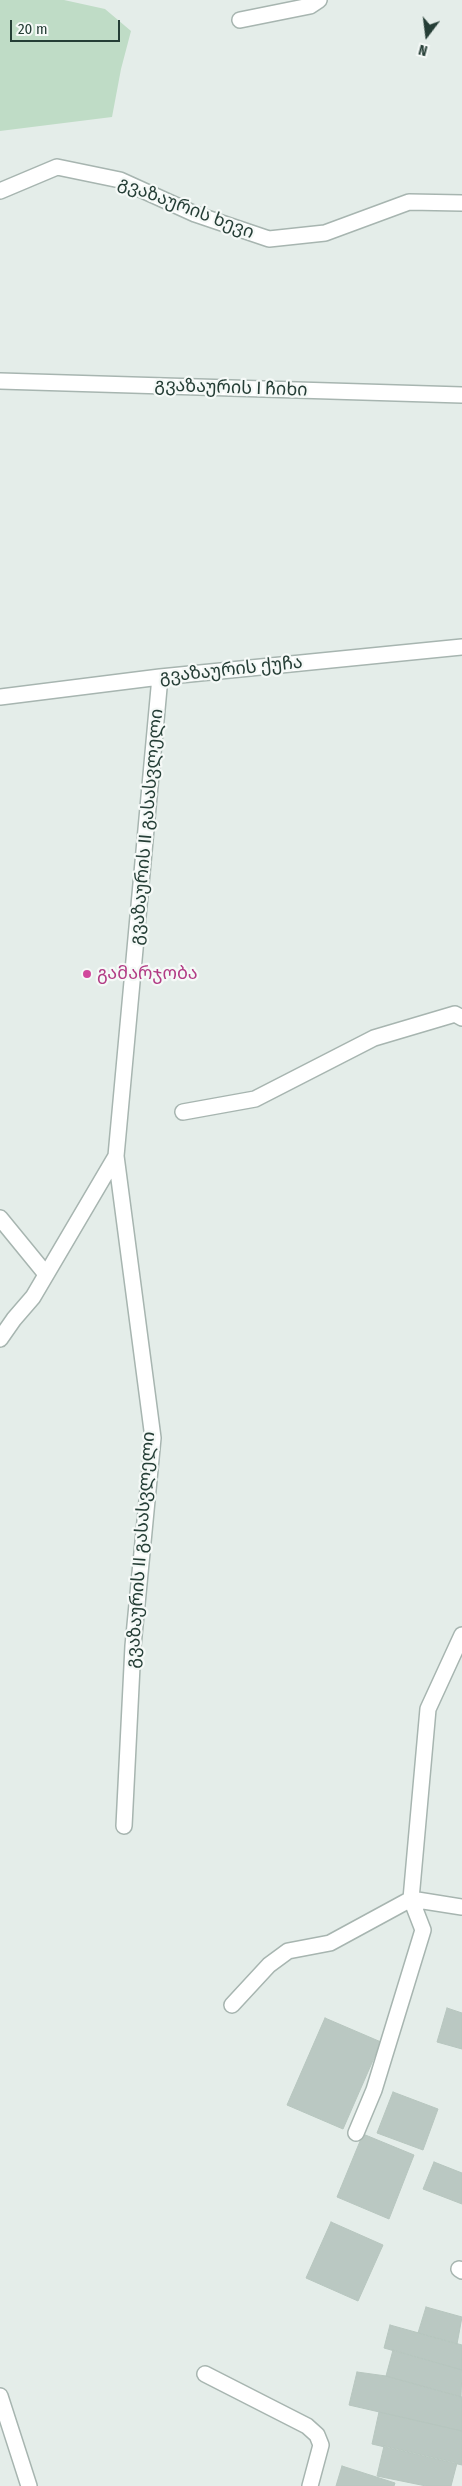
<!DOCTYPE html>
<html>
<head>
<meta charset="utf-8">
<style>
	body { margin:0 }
	#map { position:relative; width:462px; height:2486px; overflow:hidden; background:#e4ede9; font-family:"Fira Sans Condensed",sans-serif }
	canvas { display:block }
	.north { position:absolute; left:402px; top:10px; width:50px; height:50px; -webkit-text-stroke:4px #f5f9f7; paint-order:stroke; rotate:195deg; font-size:14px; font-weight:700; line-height:20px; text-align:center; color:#253e36 }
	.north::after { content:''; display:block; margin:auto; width:18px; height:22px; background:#253e36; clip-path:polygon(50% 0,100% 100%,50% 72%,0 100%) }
	.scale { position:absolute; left:10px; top:20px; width:110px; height:22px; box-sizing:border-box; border:2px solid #253e36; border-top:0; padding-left:6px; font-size:15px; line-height:18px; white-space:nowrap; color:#253e36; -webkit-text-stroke:4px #f5f9f7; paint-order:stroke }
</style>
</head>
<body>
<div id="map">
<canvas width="462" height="2486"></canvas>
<div class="north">N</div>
<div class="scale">20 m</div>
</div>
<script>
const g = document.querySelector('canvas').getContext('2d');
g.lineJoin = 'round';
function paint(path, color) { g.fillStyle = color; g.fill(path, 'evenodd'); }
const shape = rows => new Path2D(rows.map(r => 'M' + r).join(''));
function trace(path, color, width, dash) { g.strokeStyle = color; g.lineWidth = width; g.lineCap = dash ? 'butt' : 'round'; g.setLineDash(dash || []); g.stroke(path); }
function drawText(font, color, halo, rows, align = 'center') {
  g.font = font + ' "Fira Sans Condensed","Noto Sans Georgian",sans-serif'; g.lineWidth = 4.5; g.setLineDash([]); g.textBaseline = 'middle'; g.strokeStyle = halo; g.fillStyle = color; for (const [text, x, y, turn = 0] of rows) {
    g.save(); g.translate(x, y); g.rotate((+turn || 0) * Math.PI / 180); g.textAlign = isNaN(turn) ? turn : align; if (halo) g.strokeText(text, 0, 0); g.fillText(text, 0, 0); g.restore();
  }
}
const green = shape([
	[0,0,64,0,105,9,131,31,121,69,112,117,0,131]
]);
const building = shape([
	[447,2008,462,2013,462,2049,437,2042,447,2008],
	[325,2018,381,2042,343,2129,287,2105,325,2018],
	[393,2092,438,2109,423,2150,377,2133,393,2092],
	[363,2134,414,2155,389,2219,337,2197,363,2134],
	[434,2162,462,2173,462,2204,423,2189,434,2162],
	[331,2222,383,2245,358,2301,306,2278,331,2222],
	[426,2307,462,2317,457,2344,418,2333,426,2307],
	[390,2325,462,2345,462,2370,384,2348,390,2325],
	[393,2350,462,2370,461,2397,386,2376,393,2350],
	[357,2372,386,2376,462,2397,462,2431,349,2405,357,2372],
	[379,2412,462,2431,462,2465,372,2444,379,2412],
	[384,2446,457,2463,451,2486,426,2486,377,2476,384,2446],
	[342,2466,395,2483,394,2486,336,2486,342,2466]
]);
const minor = shape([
	[240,20,310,6,319,0],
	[0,191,57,167,120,180,195,214,269,239,325,233,409,202,462,203],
	[0,381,462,395],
	[0,697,160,677,462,647],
	[183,1112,255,1099,374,1038,455,1014,462,1018],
	[0,1218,45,1273],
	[0,1339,14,1319,33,1297,116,1156],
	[124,1826,133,1646,153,1438,116,1156,160,677],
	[411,1899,462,1907],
	[232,2005,269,1965,288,1951,330,1943,411,1899],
	[356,2133,374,2090,423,1930,411,1899,428,1709,462,1635],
	[459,2269,462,2271],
	[205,2374,307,2426,317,2435,321,2445,310,2486],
	[0,2396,29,2486]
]);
const markers = [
	[87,974,5,"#d1479c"]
];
const streetNames = [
	["გვაზაურის ხევი",186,208,21],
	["გვაზაურის I ჩიხი",231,388,2],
	["გვაზაურის ქუჩა",231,670,-6],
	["გვაზაურის II გასასვლელი",147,827,-85],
	["გვაზაურის II გასასვლელი",141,1550,-86]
];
const hotelNames = [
	["გამარჯობა",97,974]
];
paint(green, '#bfdcc6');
paint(building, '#bac8c2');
trace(building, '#b7c6bf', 1);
trace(minor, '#a7b5b0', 18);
trace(minor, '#fff', 15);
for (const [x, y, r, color] of markers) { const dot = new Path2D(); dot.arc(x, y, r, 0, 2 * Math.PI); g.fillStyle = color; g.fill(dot); trace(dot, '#f5f9f7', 2); }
drawText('18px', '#253e36', '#f5f9f7', streetNames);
drawText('18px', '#b23c85', '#f5f9f7', hotelNames, 'left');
</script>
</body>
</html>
